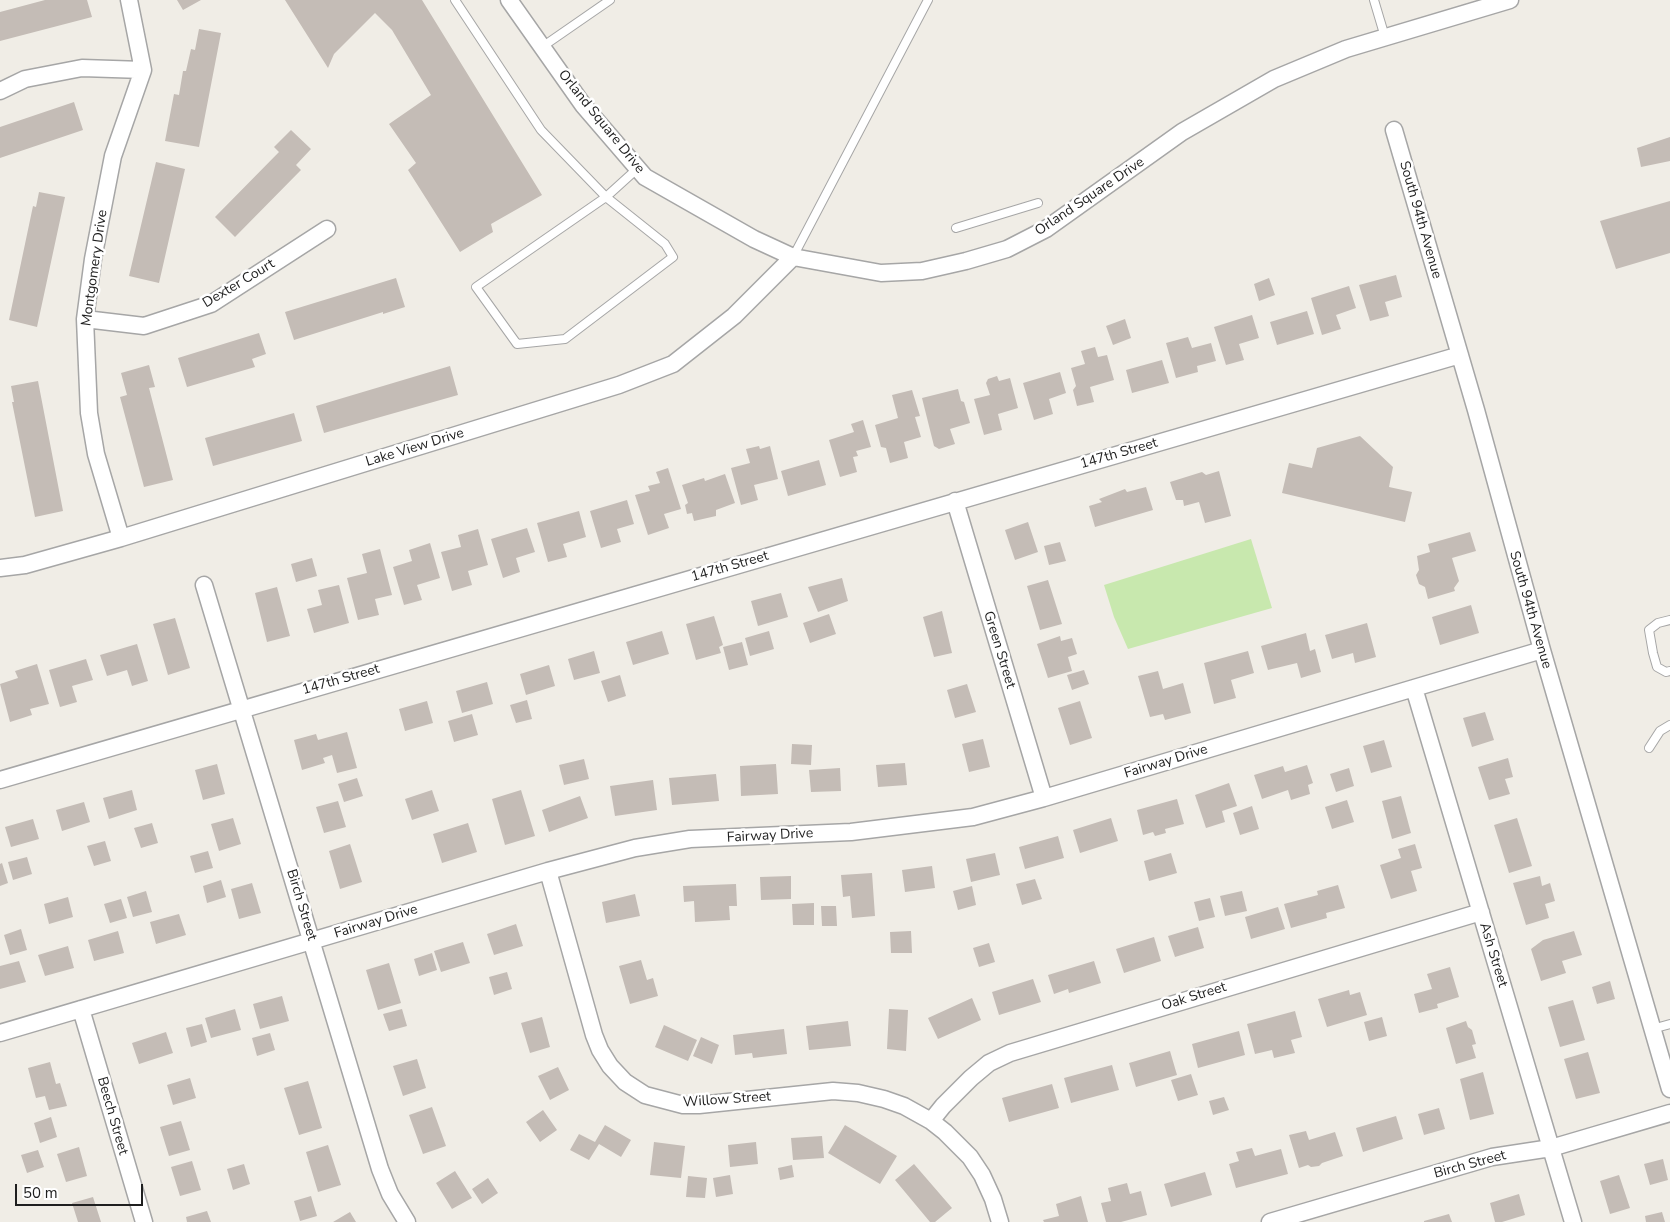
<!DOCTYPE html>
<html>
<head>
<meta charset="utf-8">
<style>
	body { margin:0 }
	#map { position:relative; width:1670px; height:1222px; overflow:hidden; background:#f0ede6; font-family:"Nunito Sans",sans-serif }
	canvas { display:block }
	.scale { position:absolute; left:15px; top:1184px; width:128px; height:22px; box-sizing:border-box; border:2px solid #1f1f1f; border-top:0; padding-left:6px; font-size:15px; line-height:18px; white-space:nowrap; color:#1f1f1f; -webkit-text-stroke:4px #fff; paint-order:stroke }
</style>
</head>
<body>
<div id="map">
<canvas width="1670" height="1222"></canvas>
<div class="scale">50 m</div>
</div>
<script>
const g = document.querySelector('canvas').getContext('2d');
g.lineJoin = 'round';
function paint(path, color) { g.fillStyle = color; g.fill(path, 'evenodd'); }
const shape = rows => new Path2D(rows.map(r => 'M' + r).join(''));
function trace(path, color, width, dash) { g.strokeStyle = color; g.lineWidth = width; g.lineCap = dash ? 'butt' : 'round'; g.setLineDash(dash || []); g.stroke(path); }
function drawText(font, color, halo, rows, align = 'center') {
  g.font = font + ' "Nunito Sans",sans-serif'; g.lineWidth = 5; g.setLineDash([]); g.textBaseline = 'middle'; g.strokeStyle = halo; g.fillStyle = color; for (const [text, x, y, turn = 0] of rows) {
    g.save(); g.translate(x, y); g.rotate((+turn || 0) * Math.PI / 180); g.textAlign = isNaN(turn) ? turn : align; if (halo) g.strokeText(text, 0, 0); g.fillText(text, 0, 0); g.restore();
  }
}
const grass = shape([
	[1251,539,1272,608,1128,649,1114,617,1104,585]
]);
const building = shape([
	[45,0,87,0,92,17,0,41,0,12],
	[177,0,201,0,183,10],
	[285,0,422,0,542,195,491,224,493,232,460,252,408,170,416,163,389,124,431,95,392,30,375,13,334,54,328,68],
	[199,29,221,33,199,147,165,141,174,94,179,95,183,71,186,71,191,49,195,50],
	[74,102,83,130,0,158,0,127],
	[291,130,311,149,296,165,301,170,235,237,215,217,279,152,274,147],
	[1670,137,1670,161,1641,167,1637,148],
	[156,162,185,169,159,283,129,276],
	[39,192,65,197,37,327,9,320,33,206,36,207],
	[1670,201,1670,253,1616,269,1600,221],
	[1396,275,1402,297,1385,302,1389,316,1370,321,1359,285],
	[396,278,405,307,383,314,383,312,294,340,285,312],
	[1269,278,1275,295,1259,301,1254,284],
	[1349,286,1356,308,1336,315,1341,329,1322,335,1311,298],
	[1307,311,1314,334,1277,345,1270,322],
	[1252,315,1259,338,1239,344,1244,360,1226,365,1214,327],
	[1125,319,1131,338,1113,345,1106,326],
	[259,333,266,354,252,359,255,367,187,387,178,358],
	[1188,337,1192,348,1211,343,1216,361,1197,366,1198,372,1176,378,1166,343],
	[1095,347,1098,357,1107,355,1114,380,1090,387,1094,402,1077,406,1073,390,1076,386,1071,368,1085,364,1081,351],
	[1162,360,1169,383,1132,393,1126,370],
	[149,365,155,387,149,388,173,480,144,487,120,397,127,395,121,373],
	[450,366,458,395,324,433,316,406],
	[1060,372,1066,393,1049,399,1053,414,1034,420,1023,383],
	[997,376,999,381,1010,378,1018,408,998,414,1002,430,984,435,974,399,990,395,986,383,988,379],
	[38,381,63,511,35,517,12,402,14,402,11,386],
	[958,389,961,401,964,402,970,423,950,429,955,444,939,449,934,446,922,398],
	[912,390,920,416,915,417,921,437,904,442,908,458,890,463,886,448,881,447,875,425,898,418,892,395],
	[294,413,302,441,213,466,205,438],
	[863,420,871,447,856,451,858,456,853,457,857,472,840,477,829,440,854,432,851,424],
	[1360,436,1393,467,1389,487,1412,492,1405,522,1282,493,1289,463,1312,468,1317,448],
	[759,446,760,449,770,446,778,479,754,485,758,500,741,505,731,468,750,463,746,449],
	[819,460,826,485,788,496,781,471],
	[668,468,681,509,664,514,669,528,648,535,635,495,650,491,648,486,660,483,656,472],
	[1219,471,1231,516,1205,523,1199,502,1184,506,1183,500,1176,500,1170,482,1202,472,1206,475],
	[725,474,735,503,716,510,716,516,694,521,692,513,687,514,685,505,688,503,682,485,704,478,705,481],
	[1146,487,1153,510,1095,527,1089,506,1102,502,1099,499,1125,489,1127,492],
	[627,500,634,524,617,529,621,542,601,548,590,511],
	[579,511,586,537,563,544,567,557,548,562,537,523],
	[1028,522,1038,552,1015,560,1005,530],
	[527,528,535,552,516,558,520,572,503,578,491,539],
	[478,529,488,565,468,571,472,585,452,591,441,552,461,547,458,535],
	[1470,532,1476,551,1452,558,1459,581,1454,588,1455,591,1428,599,1425,587,1419,584,1416,575,1419,570,1417,556,1430,552,1428,544],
	[1060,542,1066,561,1049,565,1044,546],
	[430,543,440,578,417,585,422,600,404,605,393,567,412,561,409,550],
	[380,549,392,595,375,599,379,615,358,620,347,578,367,573,362,554],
	[312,558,317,576,296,582,291,564],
	[842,578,848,601,818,612,808,587],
	[1048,580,1062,624,1040,630,1027,586],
	[339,585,349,623,314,633,307,609,322,605,318,590],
	[277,587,290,636,267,642,255,593],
	[781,593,788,617,758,626,751,601],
	[1471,605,1479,633,1440,645,1432,617],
	[942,611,952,653,934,657,923,617],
	[829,614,836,634,810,643,803,623],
	[714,616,723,645,719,647,721,653,696,660,686,624],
	[175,618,190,668,168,675,153,624],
	[1367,623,1376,657,1355,663,1353,653,1332,659,1325,635],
	[662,631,669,654,633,665,626,642],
	[769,631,774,649,750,656,745,638],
	[1306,633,1310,651,1315,649,1321,672,1301,678,1297,663,1268,670,1261,646],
	[1060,636,1061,641,1072,638,1077,654,1068,657,1072,671,1048,678,1037,644],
	[742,642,748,665,729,670,723,647],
	[137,644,148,681,132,686,127,670,107,676,100,655],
	[594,651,600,673,574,680,568,659],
	[1248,651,1254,673,1231,680,1236,698,1214,704,1204,663],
	[86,659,93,680,72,686,77,702,60,707,49,670],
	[37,664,49,704,30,709,32,715,10,722,0,684,18,678,15,671],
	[549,665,555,686,526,695,520,674],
	[1084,670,1089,684,1072,690,1067,675],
	[1158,671,1163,689,1183,683,1191,713,1165,720,1163,714,1150,717,1138,676],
	[620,675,626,696,608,702,601,681],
	[487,682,493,704,462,713,456,691],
	[967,684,976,712,955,718,947,690],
	[527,700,532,719,516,723,510,705],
	[427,701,433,723,405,731,399,709],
	[1080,701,1092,738,1070,745,1058,708],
	[1485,712,1494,740,1472,747,1463,718],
	[472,714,478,735,454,742,448,721],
	[347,732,357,768,337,773,332,755,323,758,325,763,302,770,294,740,316,734,318,740],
	[983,739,990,767,969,772,962,744],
	[1384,740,1392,767,1371,773,1363,746],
	[792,744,812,745,811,765,791,764],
	[1508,758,1513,777,1505,779,1510,794,1489,800,1478,767],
	[584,759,589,779,564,785,559,765],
	[905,763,907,785,878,787,876,765],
	[217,764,225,794,203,800,195,770],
	[776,764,778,794,741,796,740,766],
	[1307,765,1313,783,1308,785,1310,794,1291,800,1288,790,1262,799,1254,775,1283,766,1285,772],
	[840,768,841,791,811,792,809,770],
	[1349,768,1354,786,1336,792,1330,774],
	[716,774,719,801,672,805,669,778],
	[357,778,363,796,344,802,338,784],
	[653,780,657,810,615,816,610,786],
	[1229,783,1237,806,1222,811,1225,822,1206,828,1195,795],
	[132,790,137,810,109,819,103,798],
	[432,790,439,811,412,820,405,799],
	[521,790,535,836,505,845,492,799],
	[580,796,588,818,549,832,542,810],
	[1401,796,1411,833,1392,839,1382,801],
	[1177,799,1184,824,1165,829,1166,833,1155,836,1153,832,1143,835,1137,810],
	[1347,800,1354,822,1332,829,1325,807],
	[338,801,346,827,324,833,316,807],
	[84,802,90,822,62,831,56,810],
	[1252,806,1259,829,1240,835,1233,813],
	[233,818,241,844,219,851,211,824],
	[1111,818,1118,841,1080,853,1073,830],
	[1517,818,1532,866,1509,873,1494,825],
	[33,819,39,839,11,847,5,827],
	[152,823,158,843,141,848,134,828],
	[468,823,477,852,442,863,433,834],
	[1058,836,1064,858,1025,869,1019,847],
	[105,841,111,861,94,866,87,846],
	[350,844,362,882,340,889,329,851],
	[1415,844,1422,868,1411,871,1417,891,1391,899,1380,865,1401,858,1398,849],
	[208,851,213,868,195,873,190,856],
	[995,853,1000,875,971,882,966,859],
	[1171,853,1177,873,1149,881,1144,861],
	[27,857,32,874,13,880,8,862],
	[2,863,8,883,0,886,0,864],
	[932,866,935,888,905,892,902,870],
	[872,873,875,916,852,918,850,896,843,897,841,875],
	[791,876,791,899,761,900,760,877],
	[1540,876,1542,886,1550,883,1555,901,1545,904,1549,918,1526,925,1513,883],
	[1035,879,1042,899,1022,905,1016,884],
	[221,880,226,897,207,903,203,886],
	[252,883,261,913,239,919,231,889],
	[736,884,737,906,729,906,730,920,695,922,694,901,684,902,683,886],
	[1338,885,1345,908,1326,913,1327,918,1291,928,1284,904,1318,895,1317,891],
	[972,886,976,905,958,910,953,891],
	[146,891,152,912,133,917,127,897],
	[1242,891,1247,911,1225,916,1220,896],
	[635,894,640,916,606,923,602,902],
	[68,897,73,917,49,924,44,904],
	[1210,898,1215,917,1199,921,1194,902],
	[121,899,127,918,110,923,104,904],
	[814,903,814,925,793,925,792,904],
	[821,906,836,906,837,926,822,926],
	[1278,907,1285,929,1251,939,1245,917],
	[179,914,186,935,156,944,150,922],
	[516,924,523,946,494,955,487,934],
	[1198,927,1204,948,1175,957,1168,936],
	[21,929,27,950,10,955,4,935],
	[118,931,124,953,94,961,88,940],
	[911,931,912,953,891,953,890,932],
	[1574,931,1582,955,1562,961,1566,973,1541,981,1531,949,1543,940],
	[1154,937,1161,961,1124,973,1116,949],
	[463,942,470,963,441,972,434,951],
	[989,943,995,962,979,967,973,948],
	[68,946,74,968,45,976,38,955],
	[432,953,437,970,419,976,414,959],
	[641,960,647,980,653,978,658,996,630,1004,619,966],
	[19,961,26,982,0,989,0,966],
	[1094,961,1101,983,1069,993,1068,989,1054,994,1048,975],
	[389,963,401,1003,378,1010,366,970],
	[1450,967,1459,997,1437,1004,1438,1008,1419,1013,1414,994,1432,989,1427,974],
	[507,972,512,989,494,995,489,977],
	[1033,979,1041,1002,999,1015,992,992],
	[1610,981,1615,999,1597,1004,1592,987],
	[1349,990,1350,995,1360,992,1367,1015,1327,1027,1318,999],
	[282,996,289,1021,260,1029,253,1004],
	[972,998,981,1020,938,1039,928,1018],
	[1573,1000,1585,1040,1560,1047,1548,1007],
	[235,1009,241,1030,211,1038,205,1018],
	[402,1009,407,1026,389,1031,383,1014],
	[889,1009,908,1010,906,1051,887,1049],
	[1295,1011,1302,1037,1291,1040,1295,1053,1274,1058,1272,1050,1255,1054,1247,1024],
	[542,1017,550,1047,530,1053,521,1023],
	[1382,1017,1387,1036,1369,1041,1364,1022],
	[848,1021,851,1046,809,1050,806,1026],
	[1466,1021,1468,1027,1472,1030,1476,1044,1472,1045,1476,1058,1456,1064,1446,1028],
	[202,1024,207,1042,191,1047,186,1028],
	[664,1025,697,1040,688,1061,655,1047],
	[784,1029,787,1054,753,1058,752,1053,735,1055,733,1035],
	[1239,1031,1245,1055,1198,1068,1192,1044],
	[166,1032,173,1053,139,1064,132,1043],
	[270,1033,275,1050,257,1056,252,1038],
	[701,1037,719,1045,712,1064,693,1056],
	[1170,1051,1177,1075,1136,1087,1129,1063],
	[1588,1052,1600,1093,1576,1099,1564,1059],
	[417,1059,426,1088,403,1096,393,1066],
	[50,1062,56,1084,60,1083,67,1106,49,1110,45,1096,36,1098,28,1068],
	[1112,1065,1119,1090,1071,1103,1064,1078],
	[558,1067,569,1090,550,1100,538,1076],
	[1483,1072,1494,1114,1470,1120,1460,1079],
	[1191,1074,1198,1095,1178,1101,1171,1080],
	[190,1078,196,1098,173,1105,167,1085],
	[308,1081,322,1128,299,1135,284,1088],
	[1052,1084,1059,1108,1009,1122,1002,1098],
	[1224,1097,1229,1110,1213,1115,1209,1101],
	[432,1107,446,1146,423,1154,409,1115],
	[1439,1108,1445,1129,1424,1135,1418,1114],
	[543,1110,557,1130,540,1142,526,1122],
	[1396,1116,1403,1139,1363,1152,1356,1128],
	[51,1117,57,1137,40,1143,34,1123],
	[181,1121,190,1150,169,1156,160,1127],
	[605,1125,631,1140,621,1157,599,1144,589,1160,570,1150,579,1134,595,1142],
	[845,1125,897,1156,880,1184,828,1153],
	[1306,1131,1309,1140,1335,1132,1343,1156,1322,1163,1319,1166,1311,1167,1308,1165,1299,1168,1289,1135],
	[822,1136,824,1158,793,1160,791,1138],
	[654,1142,685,1146,681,1178,650,1175],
	[756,1142,758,1164,730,1167,728,1145],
	[328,1145,341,1185,318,1192,306,1152],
	[79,1147,87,1176,66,1182,57,1154],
	[1252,1148,1255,1156,1281,1149,1288,1174,1236,1188,1229,1164,1239,1161,1236,1152],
	[38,1150,44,1167,27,1173,21,1155],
	[1663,1159,1668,1180,1650,1185,1644,1164],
	[192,1161,201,1190,180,1196,171,1167],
	[244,1164,250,1184,233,1190,227,1169],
	[914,1164,952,1208,935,1222,930,1222,895,1180],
	[792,1165,794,1177,780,1180,778,1168],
	[455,1171,472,1198,452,1209,436,1183],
	[1205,1172,1212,1195,1171,1207,1164,1184],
	[730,1175,733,1194,716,1197,713,1178],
	[1619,1175,1630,1208,1610,1214,1600,1181],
	[688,1176,707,1178,705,1198,686,1197],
	[488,1178,498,1193,482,1204,472,1189],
	[1127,1183,1130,1194,1141,1191,1147,1215,1121,1222,1106,1222,1101,1203,1111,1201,1108,1188],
	[1519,1194,1525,1215,1502,1222,1495,1222,1490,1203],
	[311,1196,317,1216,300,1221,294,1201],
	[1081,1196,1088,1222,1044,1222,1043,1220,1059,1216,1056,1204],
	[93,1197,101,1222,78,1222,72,1203],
	[207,1211,211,1222,187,1222,186,1217],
	[350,1212,356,1222,333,1222],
	[1662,1212,1665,1222,1646,1222,1645,1216],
	[1449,1214,1452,1222,1424,1222,1424,1221]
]);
const service = shape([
	[455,0,541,130,606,197,665,244,673,257,565,339,517,344,476,287,606,197,638,168],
	[1374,0,1385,37],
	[542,47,610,0],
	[956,228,1038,203],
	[793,257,928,0],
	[1670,620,1658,623,1649,630,1653,653,1657,667,1666,672,1670,671],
	[1649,748,1660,731,1670,725],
	[1652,1029,1670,1024]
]);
const minor = shape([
	[509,0,583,105,645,177,754,239,793,257,881,273,922,271,966,261,1007,249,1046,229,1182,132,1274,79,1346,49,1510,0],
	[0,91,25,79,82,68,143,70],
	[1394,130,1476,410,1542,650,1670,1089],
	[85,319,144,326,211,304,327,229],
	[955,501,1044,798],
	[121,538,96,454,89,413,85,319,93,259,113,156,143,70,129,0],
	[0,568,25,565,121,538,619,385,673,364,734,316,793,257],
	[204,585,380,1169,390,1194,407,1222],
	[1414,688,1573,1222],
	[0,780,1460,355],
	[548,871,594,1035,600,1050,610,1066,625,1082,645,1095,683,1105,699,1105,833,1091,858,1093,884,1099,904,1106,931,1121,945,1132,970,1157,982,1175,993,1199,1000,1222],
	[81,1009,144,1222],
	[0,1033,548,871,635,848,690,839,851,832,973,817,1044,798,1542,650],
	[931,1121,943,1106,971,1078,989,1063,1010,1053,1481,912],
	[1270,1222,1492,1157,1551,1148,1670,1113]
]);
const streetNames = [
	["Orland Square Drive",601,122,51],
	["Orland Square Drive",1090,197,-34],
	["South 94th Avenue",1420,220,74],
	["Montgomery Drive",95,268,-82],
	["Dexter Court",239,284,-31],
	["Lake View Drive",415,448,-17],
	["147th Street",1119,454,-16],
	["147th Street",730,567,-16],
	["South 94th Avenue",1530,610,74],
	["Green Street",999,650,73],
	["147th Street",341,680,-16],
	["Fairway Drive",1166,762,-17],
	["Fairway Drive",770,836,-3],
	["Birch Street",301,905,73],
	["Fairway Drive",376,922,-17],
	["Ash Street",1493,955,73],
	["Oak Street",1194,997,-17],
	["Willow Street",727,1100,-4],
	["Beech Street",112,1116,74],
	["Birch Street",1470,1165,-15]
];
paint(grass, '#c8e8ae');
paint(building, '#c4bcb6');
trace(service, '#a6a6a6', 10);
trace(minor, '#a6a6a6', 19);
trace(service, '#fff', 8);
trace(minor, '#fff', 16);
drawText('14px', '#1f1f1f', '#fff', streetNames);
</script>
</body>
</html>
